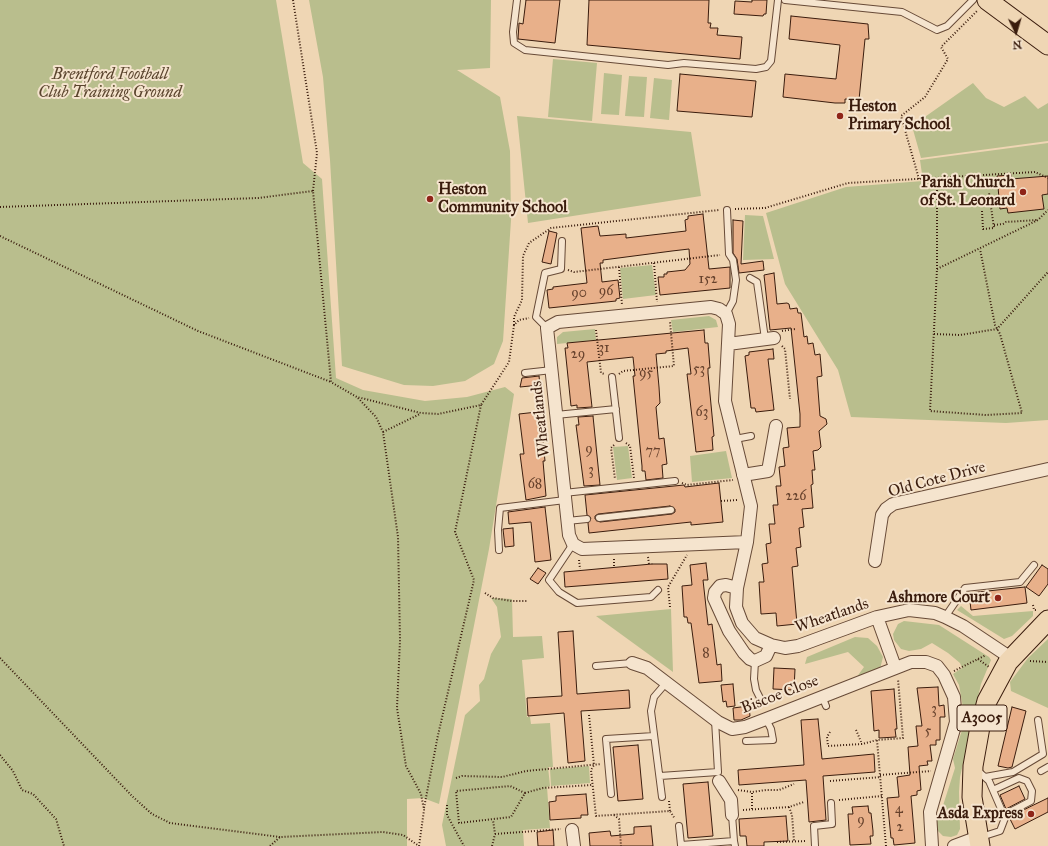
<!DOCTYPE html>
<html>
<head>
<meta charset="utf-8">
<style>
	body { margin:0 }
	#map { position:relative; width:1048px; height:846px; overflow:hidden; background:#efd6b4; font-family:"IM FELL Great Primer",serif }
	canvas { display:block }
	.north { position:absolute; left:996px; top:12px; width:40px; height:40px; -webkit-text-stroke:3px #f5e4ce; paint-order:stroke; rotate:175deg; font-size:11px; font-weight:700; line-height:16px; text-align:center; color:#3a1c0d }
	.north::after { content:''; display:block; margin:auto; width:14px; height:18px; background:#3a1c0d; clip-path:polygon(50% 0,100% 100%,50% 72%,0 100%) }
</style>
</head>
<body>
<div id="map">
<canvas width="1048" height="846"></canvas>
<div class="north">N</div>
</div>
<script>
const g = document.querySelector('canvas').getContext('2d');
g.lineJoin = 'round';
function paint(path, color) { g.fillStyle = color; g.fill(path, 'evenodd'); }
const shape = rows => new Path2D(rows.map(r => 'M' + r).join(''));
function trace(path, color, width, dash) { g.strokeStyle = color; g.lineWidth = width; g.lineCap = dash ? 'butt' : 'round'; g.setLineDash(dash || []); g.stroke(path); }
function drawText(font, color, halo, rows, align = 'center') {
  g.font = font + ' "IM FELL Great Primer",serif'; g.lineWidth = 4; g.setLineDash([]); g.textBaseline = 'middle'; g.strokeStyle = halo; g.fillStyle = color; for (const [text, x, y, turn = 0] of rows) {
    g.save(); g.translate(x, y); g.rotate((+turn || 0) * Math.PI / 180); g.textAlign = isNaN(turn) ? turn : align; if (halo) g.strokeText(text, 0, 0); g.fillText(text, 0, 0); g.restore();
  }
}
const green = shape([
	[0,0,276,0,303,163,322,179,336,378,363,390,425,401,467,397,505,387,514,394,489,549,439,804,423,798,407,799,407,846,0,846],
	[309,0,491,0,490,68,457,70,500,97,510,151,511,220,503,341,494,364,465,381,433,386,404,385,342,366,330,160,323,77],
	[553,59,597,63,592,121,548,117],
	[604,73,622,75,619,115,601,114],
	[629,76,647,77,644,117,625,116],
	[654,78,672,80,669,120,650,118],
	[973,83,986,98,1004,107,1025,96,1038,109,1048,103,1048,141,921,158,912,126],
	[517,116,691,132,701,196,528,223],
	[1048,143,1048,420,1006,423,851,417,838,370,785,284,766,213,846,187,923,181,920,160],
	[745,215,763,216,774,259,743,260],
	[652,265,656,295,623,299,620,268],
	[709,316,716,320,718,327,673,332,671,320],
	[595,329,596,340,557,344,557,337,563,332],
	[628,446,632,478,617,480,613,447],
	[726,451,732,478,692,482,690,456],
	[491,598,512,599,513,637,542,636,544,658,522,660,527,717,530,717,531,724,550,723,553,767,548,767,550,786,547,787,550,828,523,830,524,846,446,846,442,825,465,715,480,701,479,685,484,679,491,654,501,637,497,607],
	[961,606,973,616,1033,611,1033,616,1012,636,1004,639,957,610],
	[671,609,673,672,596,616],
	[904,621,939,625,989,657,991,660,981,684,960,777,959,792,960,829,957,835,951,837,943,836,937,830,935,820,939,818,955,768,953,759,962,730,964,713,959,685,953,674,962,668,960,663,948,653,932,643,921,649,909,651,901,649,894,640,893,634,898,624],
	[855,637,868,638,877,646,883,657,880,669,856,678,864,667,848,652,805,664,807,657],
	[1048,639,1048,708,1011,691,1010,682,1028,658],
	[589,766,590,783,551,786,550,769]
]);
const building = shape([
	[526,0,560,0,555,43,518,39,519,23,523,24,526,0],
	[589,0,709,0,708,23,711,23,710,28,718,28,717,35,742,37,740,59,587,45,589,0],
	[752,0,767,0,766,14,764,14,763,16,734,14,735,1,752,2,752,0],
	[791,16,868,24,869,39,865,39,859,100,845,99,845,103,835,103,783,97,785,74,836,79,840,45,789,39,791,16],
	[680,74,756,81,752,117,677,111,680,74],
	[1011,175,1011,179,1048,176,1048,194,1042,195,1044,209,1008,213,1007,208,1000,209,997,176,1011,175],
	[703,214,709,269,730,267,730,288,660,295,658,277,664,277,664,274,667,274,667,272,685,270,690,264,689,249,672,251,603,260,603,263,600,263,602,282,618,280,620,298,616,299,616,301,549,308,547,290,553,289,553,287,587,283,581,228,598,226,600,236,626,234,626,238,686,231,685,220,688,219,688,216,703,214],
	[733,220,743,221,741,264,763,261,764,270,739,273,737,259,733,253,733,220],
	[549,231,557,233,551,264,542,262,549,231],
	[774,273,777,304,787,303,789,304,790,309,797,308,798,313,801,313,804,337,807,336,808,344,813,343,815,355,820,354,822,376,817,377,820,416,826,419,827,424,819,431,821,447,818,450,813,451,815,470,812,470,813,484,811,485,813,508,802,509,804,527,799,528,801,547,796,548,798,566,792,567,797,624,777,626,776,613,761,614,759,582,764,582,762,564,768,563,766,544,771,543,769,524,775,524,773,505,778,505,776,486,781,486,779,467,785,466,783,448,789,447,787,428,800,427,800,414,791,328,770,330,764,275,774,273],
	[704,330,705,343,708,343,710,368,708,368,708,373,714,436,712,437,713,450,696,452,687,374,691,374,688,348,666,351,666,353,656,354,659,387,660,403,656,407,659,439,664,438,667,464,662,465,663,478,646,480,645,471,642,471,642,466,633,376,635,376,633,357,587,362,592,407,577,408,577,405,571,406,565,348,568,348,567,343,704,330],
	[773,349,774,359,768,359,774,410,756,412,755,408,751,408,745,356,749,355,749,352,773,349],
	[539,376,540,385,520,387,522,378,539,376],
	[537,412,538,421,541,421,545,461,543,461,546,496,526,500,520,454,524,454,519,414,537,412],
	[593,416,600,485,584,486,576,425,579,425,578,417,593,416],
	[719,483,723,522,691,525,691,522,589,533,588,523,591,518,587,515,585,495,684,485,685,487,719,483],
	[670,506,675,509,675,512,672,514,600,522,595,519,595,516,598,514,670,506],
	[545,507,551,560,535,562,531,522,509,524,508,512,545,507],
	[513,528,514,546,505,547,503,529,513,528],
	[706,563,708,580,703,580,708,625,712,624,717,665,721,664,722,681,699,683,691,623,688,623,687,617,684,617,682,586,692,585,690,565,706,563],
	[652,564,667,564,668,579,565,587,564,572,652,564],
	[1042,565,1048,569,1048,584,1039,596,1026,587,1042,565],
	[538,568,546,573,538,584,530,579,538,568],
	[1025,587,1027,603,971,610,969,593,1025,587],
	[573,631,577,694,629,690,630,708,581,711,585,761,568,763,564,713,528,716,527,698,562,696,558,632,573,631],
	[774,668,795,669,794,690,773,689,774,668],
	[733,684,735,706,727,707,726,701,723,702,721,685,733,684],
	[938,687,939,706,944,705,945,717,940,717,940,740,936,740,936,745,930,745,932,761,927,761,928,765,919,766,921,790,917,791,917,795,911,796,915,843,894,845,893,838,891,838,887,798,899,797,897,777,910,775,908,747,918,746,916,726,922,726,917,688,938,687],
	[894,689,897,729,895,729,896,737,879,738,879,730,874,731,871,691,894,689],
	[749,706,750,716,741,720,734,720,733,708,749,706],
	[1012,707,1026,711,1012,767,1008,768,998,766,1012,707],
	[818,719,822,759,874,754,875,772,823,776,826,820,809,822,806,780,739,785,738,770,804,765,801,720,818,719],
	[638,745,643,799,618,801,613,747,638,745],
	[708,782,713,836,688,838,683,784,708,782],
	[1019,786,1025,799,1006,809,1000,795,1019,786],
	[586,794,588,815,581,815,581,818,550,820,549,802,556,801,556,796,586,794],
	[1048,798,1048,812,1015,829,1009,817,1048,798],
	[868,806,869,813,871,813,873,831,873,836,870,836,871,844,850,845,848,814,853,814,852,807,868,806],
	[786,816,788,841,764,842,764,846,747,846,746,836,740,836,739,819,786,816],
	[651,826,653,846,590,846,589,833,610,831,611,836,634,834,634,827,651,826],
	[553,830,554,846,538,846,537,832,553,830]
]);
const path = shape([
	[293,0,317,153,313,191],
	[937,178,937,269,930,411,986,415,1022,413,1000,334,995,325,980,249],
	[919,179,901,116,925,97,948,59,941,47,978,10],
	[0,207,258,198,313,191,331,382,357,397,421,413,438,414,481,405,509,362,514,325,519,320,529,318],
	[735,209,765,208,848,183,1035,172,1048,178],
	[982,211,983,229,994,228,989,193],
	[994,225,1003,224,1006,222,1037,220],
	[0,236,198,331,331,382],
	[654,263,657,302],
	[619,267,622,305],
	[937,269,1038,220,1048,210],
	[568,270,574,272,720,255],
	[514,325,514,317,522,300,523,256,529,243,551,228,719,210],
	[596,330,601,373,605,374],
	[782,331,795,329],
	[934,334,960,335,997,329,1048,272],
	[782,346,785,349,790,399],
	[619,374,623,371,674,366,670,322],
	[358,398,376,417,383,432,398,537,400,640,397,708,406,766,421,794,424,810,419,846],
	[383,432,420,414],
	[626,443,630,446,634,478],
	[614,445,611,448,615,479],
	[682,483,687,485,733,480],
	[721,501,738,500],
	[648,557,649,564],
	[614,559,614,566],
	[579,560,580,569],
	[485,593,493,598,512,601,528,601],
	[1033,605,1034,610,1037,610],
	[670,607,668,587,687,555],
	[0,658,132,796,152,814,170,823,280,837],
	[978,659,989,667],
	[1030,661,1048,662],
	[954,671,986,655],
	[589,715,594,765,591,770,596,816,670,811,675,819],
	[856,730,862,744],
	[830,732,827,737,828,746,862,744,877,740],
	[0,755,13,771,22,790,33,794,56,819,64,846],
	[880,775,931,771],
	[456,778,462,776,502,777,526,771,601,764],
	[830,781,881,777],
	[738,790,752,792,766,790,779,790,794,784],
	[525,793,510,786,456,791,459,823,511,817,525,793,543,788,592,785],
	[839,800,882,796],
	[669,801,670,811],
	[447,805,447,815,464,846],
	[789,807,792,815,794,841],
	[424,808,438,735,474,580,455,532,481,405],
	[752,809,752,792],
	[743,810,789,807,804,802],
	[614,815,619,819,621,846],
	[495,834,561,829],
	[777,842,806,841],
	[270,846,280,837,383,832,403,835,419,846],
	[492,846,495,834,493,820],
	[886,846,877,740,903,738,898,679]
]);
const lane = shape([
	[517,0,513,32,514,43,525,50,668,65,684,63,756,69,766,67,771,61,778,0],
	[785,0,902,12,937,30,947,26,973,0],
	[750,278,757,282,765,339],
	[726,314,733,301,736,280,733,260,729,254,727,210],
	[547,328,536,317,545,273,561,269,562,241],
	[525,373,552,370],
	[612,377,619,438],
	[556,415,616,409],
	[735,439,751,436],
	[564,493,675,481],
	[599,518,671,510],
	[567,521,587,519],
	[573,544,549,580,559,592,577,603,651,597,658,590],
	[499,550,498,530,500,508,565,500],
	[945,617,965,588,1020,582,1034,565],
	[755,661,754,679,756,690,760,698],
	[596,666,632,663],
	[822,696,826,706],
	[746,741,773,740,771,729,766,719],
	[976,769,989,781,1005,818,1000,831,981,837],
	[1041,771,1048,767],
	[660,776,718,772,715,720],
	[985,777,1013,772,1043,754,1038,720],
	[993,790,1019,778,1027,781,1032,791,1031,801,1004,815],
	[611,794,606,739,654,736],
	[662,797,651,711,654,697,666,683],
	[732,815,734,841],
	[679,826,681,845,734,841,735,846],
	[815,846,814,826,832,824,831,803]
]);
const street = shape([
	[728,344,774,338],
	[743,475,768,471,776,426],
	[747,542,582,549,573,544,569,535,547,328,558,322,711,307,719,309,726,314,729,324,725,401,751,506,747,542,737,588,736,607,742,623,755,638,771,645,785,648,798,646,877,617,909,610,935,613,945,617,963,626,1011,658],
	[875,561,882,515,886,509,893,504,1048,469],
	[737,588,726,585,720,586,715,592,714,598,729,631,744,653,750,659,755,661,766,656,771,645],
	[877,617,895,667],
	[632,663,647,668,718,722,732,729,745,727,766,719,911,662,926,662,937,666,944,675,954,697,956,722,930,812,932,846],
	[719,781,731,800,732,815],
	[572,830,574,846],
	[954,846,978,837]
]);
const primary = shape([
	[987,0,1048,45],
	[980,846,972,797,973,766,980,727,987,701,1008,662,1048,620]
]);
const markers = [
	[840,116,4,"#8f2418"],
	[1023,192,4,"#8f2418"],
	[430,199,4,"#8f2418"],
	[998,598,4,"#8f2418"],
	[1031,814,4,"#8f2418"]
];
const numberNames = [
	["152",708,280],
	["96",606,292],
	["90",579,294],
	["31",604,349],
	["29",578,355],
	["53",699,370],
	["95",646,374],
	["63",702,413],
	["9",589,450],
	["77",653,452],
	["3",591,471],
	["68",535,485],
	["226",796,497],
	["8",706,654],
	["3",934,710],
	["5",928,732],
	["4",899,810],
	["9",861,821],
	["2",900,828]
];
const shields = [
	[982,718,50]
];
const shieldNames = [
	["A3005",982,718]
];
const parkNames = [
	["Brentford Football",110,75],
	["Club Training Ground",110,93]
];
const poiNames = [
	["Heston",848,107,"left"],
	["Primary School",848,125,"left"],
	["Parish Church",1015,183],
	["of St. Leonard",1015,201],
	["Heston",438,190,"left"],
	["Community School",438,208,"left"],
	["Ashmore Court",990,598],
	["Asda Express",1023,814]
];
const streetNames = [
	["Wheatlands",541,419,-96],
	["Old Cote Drive",937,480,-15],
	["Wheatlands",832,616,-19],
	["Biscoe Close",780,695,-21]
];
paint(green, '#b9be8d');
paint(building, '#e8b08a');
trace(building, '#3a1c0d', 1);
trace(lane, '#674a37', 8);
trace(street, '#674a37', 14);
trace(primary, '#3a1c0d', 21);
trace(path, '#3a1c0d', 2, [1, 2]);
trace(lane, '#f5e4ce', 6);
trace(street, '#f5e4ce', 12);
trace(primary, '#efd6b4', 19);
for (const [x, y, r, color] of markers) { const dot = new Path2D(); dot.arc(x, y, r, 0, 2 * Math.PI); g.fillStyle = color; g.fill(dot); trace(dot, '#f5e4ce', 1.5); }
drawText('14px', '#66412c', null, numberNames);
for (const [x, y, w] of shields) { const box = new Path2D(); box.roundRect(x - w / 2, y - 13, w, 26, 3); g.fillStyle = '#f5e4ce'; g.fill(box); trace(box, '#3a1c0d', 1); }
drawText('bold 15px', '#3a1c0d', null, shieldNames);
drawText('italic 16px', '#5a442d', '#f5e4ce', parkNames);
drawText('bold 16px', '#3a1c0d', '#f5e4ce', poiNames, 'right');
drawText('16px', '#3a1c0d', '#f5e4ce', streetNames);
</script>
</body>
</html>
